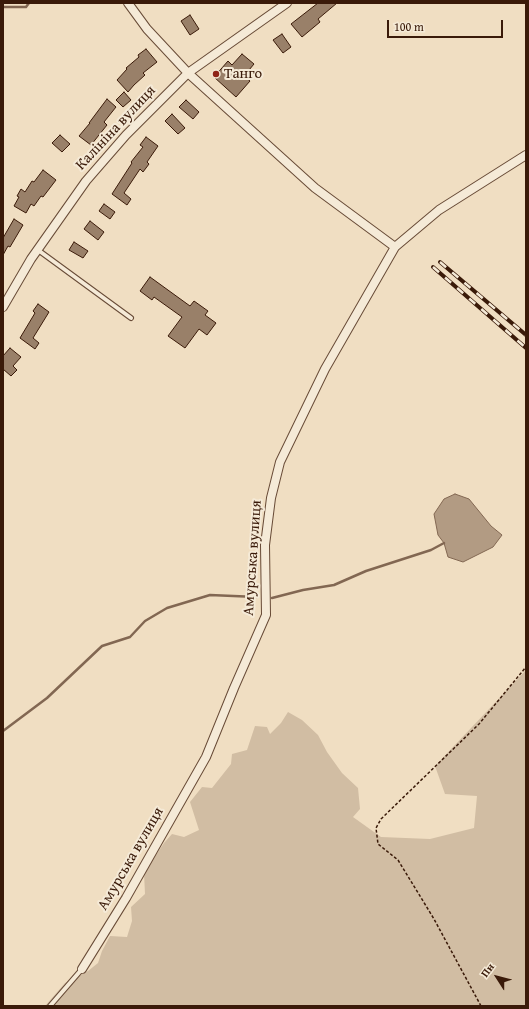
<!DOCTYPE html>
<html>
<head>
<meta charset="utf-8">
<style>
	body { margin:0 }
	#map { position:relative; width:529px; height:1009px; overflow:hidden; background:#f0dec2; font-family:"Gentium Book Plus",serif }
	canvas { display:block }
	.frame { position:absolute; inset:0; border:4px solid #3a1a09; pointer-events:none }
	.north { position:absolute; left:477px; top:957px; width:40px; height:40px; -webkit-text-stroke:3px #f5ead7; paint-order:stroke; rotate:306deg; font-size:11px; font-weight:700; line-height:16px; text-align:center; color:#3a1a09 }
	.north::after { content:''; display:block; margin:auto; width:14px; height:18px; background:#3a1a09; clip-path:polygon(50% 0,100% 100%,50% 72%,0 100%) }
	.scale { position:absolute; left:387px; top:20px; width:116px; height:18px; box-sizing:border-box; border:2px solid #3a1a09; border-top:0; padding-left:5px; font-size:12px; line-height:14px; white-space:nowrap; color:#3a1a09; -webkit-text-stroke:3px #f5ead7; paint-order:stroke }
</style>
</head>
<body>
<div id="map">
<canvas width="529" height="1009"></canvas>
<div class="frame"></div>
<div class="north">Пн</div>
<div class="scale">100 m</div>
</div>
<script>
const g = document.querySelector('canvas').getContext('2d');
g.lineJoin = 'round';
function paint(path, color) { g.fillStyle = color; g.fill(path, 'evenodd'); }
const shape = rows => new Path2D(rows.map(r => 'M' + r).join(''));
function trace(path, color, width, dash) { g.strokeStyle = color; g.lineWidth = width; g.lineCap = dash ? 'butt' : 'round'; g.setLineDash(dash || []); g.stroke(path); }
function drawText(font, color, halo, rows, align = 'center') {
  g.font = font + ' "Gentium Book Plus",serif'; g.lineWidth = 4; g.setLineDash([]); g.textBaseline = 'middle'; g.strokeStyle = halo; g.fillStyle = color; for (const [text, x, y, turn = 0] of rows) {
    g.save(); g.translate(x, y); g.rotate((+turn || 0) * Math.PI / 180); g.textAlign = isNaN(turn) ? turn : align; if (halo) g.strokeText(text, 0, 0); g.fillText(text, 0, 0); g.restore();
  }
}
const green = shape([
	[526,670,526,1006,45,1006,65,983,88,971,98,963,102,951,110,936,127,937,132,921,131,907,145,894,144,873,164,843,172,834,184,837,199,830,190,802,202,787,212,788,231,764,232,754,247,750,255,726,267,727,270,734,281,723,288,712,302,720,318,735,327,752,342,773,358,788,360,809,353,817,381,837,430,839,474,828,477,796,445,794,435,766]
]);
const water = shape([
	[455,494,469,499,491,526,502,535,493,547,463,562,448,557,444,543,438,535,434,514,444,499,455,494]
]);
const stream = shape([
	[3,7,26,7,29,3],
	[272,598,303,590,334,585,366,571,431,550,444,543],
	[3,731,47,698,102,646,130,637,145,621,167,608,210,595,257,597]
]);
const building = shape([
	[318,3,337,3,318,19,320,22,302,37,291,24,318,3],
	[190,15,199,29,190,35,181,21,190,15],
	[282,34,291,47,283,53,273,40,282,34],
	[146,49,157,62,143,73,145,75,134,85,128,92,117,80,127,69,126,68,139,57,138,55,146,49],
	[242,54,254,64,244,76,250,81,236,97,214,77,228,61,232,65,242,54],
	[124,92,131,100,123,107,116,100,124,92],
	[107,99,116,107,104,122,107,125,91,145,79,136,90,123,89,123,107,99],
	[186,100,199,112,193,119,179,107,186,100],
	[172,114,185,128,178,134,165,121,172,114],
	[60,135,70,144,62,152,52,143,60,135],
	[146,137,158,146,147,162,149,164,143,172,140,169,124,193,131,199,127,205,112,194,132,163,131,162,143,147,140,145,146,137],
	[43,170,56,180,43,197,41,196,34,206,31,204,26,213,14,206,19,197,17,196,21,189,25,192,32,181,34,182,43,170],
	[104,204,115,212,110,219,99,211,104,204],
	[14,219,23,225,10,247,8,246,3,255,3,238,14,219],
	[90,221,104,232,98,240,84,229,90,221],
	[74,242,88,251,83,258,69,250,74,242],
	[150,277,190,306,194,301,208,311,205,315,216,323,207,335,199,329,185,348,168,336,182,317,154,297,152,300,140,291,150,277],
	[38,304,49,312,33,338,39,343,35,349,20,338,35,313,33,311,38,304],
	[10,348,21,357,13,366,17,370,11,376,3,369,3,356,10,348]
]);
const path = shape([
	[481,1006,434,919,398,860,378,844,376,828,381,819,479,724,526,667]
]);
const service = shape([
	[38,250,131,318],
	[50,1006,82,969]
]);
const minor = shape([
	[128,3,147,29,188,73,315,188,395,247],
	[3,307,31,259,86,181,126,135,188,73,287,3],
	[82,969,126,898,206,757,234,688,266,615,265,545,271,498,280,462,325,369,395,247,439,210,526,155]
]);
const rail = shape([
	[440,262,526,335],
	[433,267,526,348]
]);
const markers = [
	[216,74,4,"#8f2418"]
];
const poiNames = [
	["Танго",224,74]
];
const streetNames = [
	["Калініна вулиця",116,128,-47],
	["Амурська вулиця",253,558,-86],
	["Амурська вулиця",131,859,-60]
];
paint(green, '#d1bda3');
paint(water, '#b29b83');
trace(water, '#826752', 1);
trace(stream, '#826752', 2.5);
paint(building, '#998069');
trace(building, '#3a1a09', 1);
trace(service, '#684b37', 6);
trace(minor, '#684b37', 10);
trace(path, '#3a1a09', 1.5, [3, 2]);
trace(service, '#f5ead7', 4);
trace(minor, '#f5ead7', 8);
trace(rail, '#3a1a09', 4);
trace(rail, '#f5ead7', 2.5, [8]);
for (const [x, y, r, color] of markers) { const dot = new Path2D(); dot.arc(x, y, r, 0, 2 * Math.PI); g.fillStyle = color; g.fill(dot); trace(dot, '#f5ead7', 1.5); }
drawText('15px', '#3a1a09', '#f5ead7', poiNames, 'left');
drawText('15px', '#3a1a09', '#f5ead7', streetNames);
</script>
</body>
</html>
